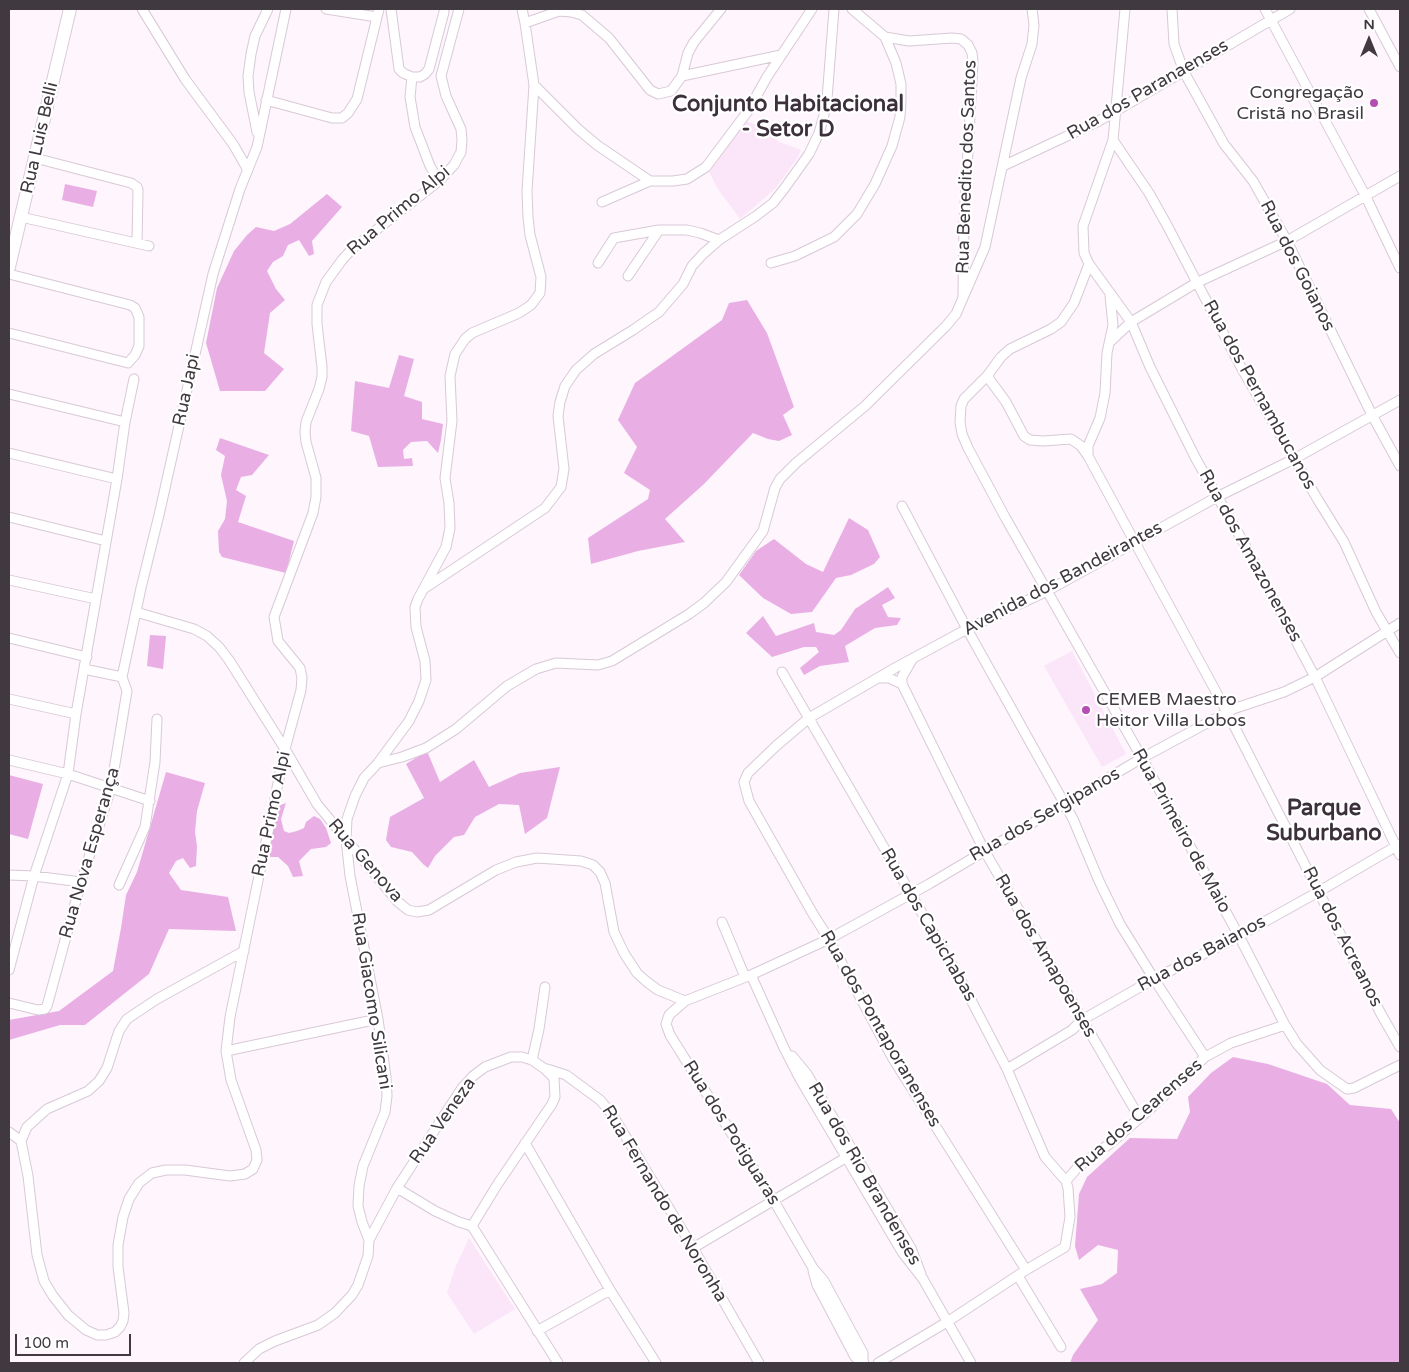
<!DOCTYPE html>
<html>
<head>
<meta charset="utf-8">
<style>
	body { margin:0 }
	#map { position:relative; width:1409px; height:1372px; overflow:hidden; background:#fef5fd; font-family:"Varela Round",sans-serif }
	canvas { display:block }
	.frame { position:absolute; inset:0; border:10px solid #403a40; pointer-events:none }
	.north { position:absolute; left:1344px; top:15px; width:50px; height:50px; -webkit-text-stroke:4px #fff; paint-order:stroke; rotate:0deg; font-size:14px; font-weight:700; line-height:20px; text-align:center; color:#403a40 }
	.north::after { content:''; display:block; margin:auto; width:18px; height:22px; background:#403a40; clip-path:polygon(50% 0,100% 100%,50% 72%,0 100%) }
	.scale { position:absolute; left:15px; top:1334px; width:116px; height:22px; box-sizing:border-box; border:2px solid #403a40; border-top:0; padding-left:6px; font-size:15px; line-height:18px; white-space:nowrap; color:#403a40; -webkit-text-stroke:4px #fff; paint-order:stroke }
</style>
</head>
<body>
<div id="map">
<canvas width="1409" height="1372"></canvas>
<div class="frame"></div>
<div class="north">N</div>
<div class="scale">100 m</div>
</div>
<script>
const g = document.querySelector('canvas').getContext('2d');
g.lineJoin = 'round';
function paint(path, color) { g.fillStyle = color; g.fill(path, 'evenodd'); }
const shape = rows => new Path2D(rows.map(r => 'M' + r).join(''));
function trace(path, color, width, dash) { g.strokeStyle = color; g.lineWidth = width; g.lineCap = dash ? 'butt' : 'round'; g.setLineDash(dash || []); g.stroke(path); }
function drawText(font, color, halo, rows, align = 'center') {
  g.font = font + ' "Varela Round",sans-serif'; g.lineWidth = 4.5; g.setLineDash([]); g.textBaseline = 'middle'; g.strokeStyle = halo; g.fillStyle = color; for (const [text, x, y, turn = 0] of rows) {
    g.save(); g.translate(x, y); g.rotate((+turn || 0) * Math.PI / 180); g.textAlign = isNaN(turn) ? turn : align; if (halo) g.strokeText(text, 0, 0); g.fillText(text, 0, 0); g.restore();
  }
}
const built = shape([
	[746,121,778,134,777,141,801,150,798,157,775,189,740,219,718,189,709,172],
	[1072,651,1126,754,1102,767,1044,666],
	[469,1238,515,1309,474,1334,447,1293,455,1268]
]);
const green = shape([
	[65,184,97,191,93,207,62,200],
	[327,194,342,207,312,241,314,254,309,256,299,240,288,245,283,256,273,262,267,271,276,289,285,300,270,313,264,353,284,369,265,391,220,391,206,343,217,288,234,251,247,235,256,227,274,231,290,224],
	[747,300,767,333,794,407,783,415,792,435,779,441,768,439,753,433,704,484,665,519,685,542,638,551,591,564,588,538,648,499,650,490,624,473,637,447,618,420,635,383,722,320,729,303],
	[399,355,414,359,404,396,422,402,422,419,443,424,441,440,438,453,427,441,411,442,403,450,404,459,412,458,413,466,378,467,369,436,351,431,355,381,389,388],
	[220,438,269,455,252,475,241,477,236,490,246,496,238,522,294,541,286,573,222,557,219,552,218,531,225,519,227,501,221,475,225,456,216,450],
	[849,518,868,530,880,557,874,564,851,575,836,578,812,612,791,614,763,598,739,575,756,551,774,539,806,564,823,572],
	[888,587,895,598,882,605,888,617,901,618,897,625,875,628,845,646,849,662,820,666,804,675,800,668,819,652,816,647,804,647,772,657,746,633,763,616,776,636,814,623,816,632,834,635,841,630,855,609],
	[150,635,166,636,163,669,147,666],
	[427,751,440,782,474,760,489,787,520,773,560,767,547,818,525,834,519,805,499,804,475,817,464,835,454,837,435,856,428,868,423,864,412,852,391,847,386,840,390,817,424,798,406,764],
	[166,772,205,783,197,811,195,832,197,846,196,866,190,868,183,858,176,861,169,873,181,890,228,897,236,931,169,929,149,974,85,1025,60,1025,9,1040,9,1020,59,1011,113,971,121,928,126,895,137,872],
	[9,775,43,784,28,839,9,834],
	[286,803,281,819,284,831,289,833,297,831,304,828,306,822,314,816,320,819,326,828,331,843,326,847,311,849,299,861,303,876,293,877,288,866,278,857,267,857,275,807],
	[1233,1057,1268,1064,1327,1084,1350,1105,1391,1109,1400,1123,1400,1363,1070,1363,1073,1355,1098,1320,1080,1289,1102,1284,1117,1273,1118,1250,1098,1245,1079,1260,1075,1246,1079,1194,1087,1177,1130,1138,1177,1139,1190,1112,1188,1097,1211,1073]
]);
const street = shape([
	[142,9,185,79,233,144,248,170],
	[326,9,377,17],
	[391,9,399,69,403,73,412,77,420,77,425,74,429,69,444,12],
	[852,9,885,37,909,41,952,38,961,39,968,45,972,53,973,62,964,222,963,295],
	[1125,9,1113,140,1083,226,1084,253,1089,264,1131,322,1150,367,1196,459,1246,547,1315,677,1400,855],
	[1172,9,1174,44,1184,72,1224,144,1253,181,1287,241,1372,415,1400,466],
	[1265,9,1365,195,1400,268],
	[1369,9,1400,67],
	[525,23,559,11,571,12,582,15,609,38,650,90,658,94,671,91,682,76,781,55],
	[682,76,688,53,694,42,721,9],
	[412,77,410,97,415,127,430,166,439,181],
	[534,85,578,129,597,145,650,181],
	[266,100,332,118,342,118,348,113,357,99,379,9],
	[257,132,249,92,248,76,251,54,255,36,268,9],
	[1113,140,1149,193,1168,227,1242,369,1318,500,1344,542,1376,612,1400,653],
	[35,158,131,183,137,187,138,190,137,243],
	[1003,166,1097,122,1290,9],
	[602,202,650,181,673,181,687,179,706,167,748,111,767,77,812,9],
	[21,217,149,246],
	[598,263,614,238,659,230,687,230,700,233,719,240],
	[771,263,795,256,834,237,857,214,875,184,892,146,900,117,901,100,901,84,896,63,885,37],
	[1089,264,1074,303,1061,322,1051,329,1010,349,1001,357,987,376,964,399,961,406,960,422,962,434,968,448,1005,517,1142,758,1239,936,1285,1025,1297,1044,1320,1070,1347,1089,1354,1088,1400,1065],
	[9,274,130,305,135,308,139,317,139,346,135,355,128,363,9,333],
	[628,276,659,230],
	[1111,341,1131,322,1196,283,1287,241,1400,176],
	[987,376,1006,402,1024,436,1030,440,1043,441,1071,439,1081,446,1088,456,1227,712,1381,1014,1400,1047],
	[9,394,125,422],
	[9,453,117,479],
	[1088,456,1088,446,1100,418,1105,393,1107,353,1113,325,1110,296],
	[902,506,967,629,1073,819,1099,881,1120,924,1154,979,1205,1057],
	[9,517,106,541],
	[9,580,96,599],
	[425,588,545,508,561,487,564,469,558,416,560,402,565,386,576,370,594,354,633,330,659,312,683,284,692,266,703,254,719,240,756,216,773,203,784,189,809,154,819,133,824,115,827,99,834,9],
	[136,612,194,629,207,636,219,647,229,660,285,749,317,804,397,901,408,910,417,912,429,910,496,870,516,862,537,858,581,861,593,865,600,872,605,883,614,932,624,953,637,973,647,982,658,990,685,1001],
	[9,638,87,657],
	[84,669,122,677],
	[782,672,958,975,1007,1069,1045,1157,1066,1181,1068,1188,1070,1217,1065,1247,1026,1270,947,1322,878,1363],
	[878,678,889,678,902,684,902,677,913,658],
	[902,684,984,850,1139,1117],
	[9,699,76,714],
	[9,760,68,774,150,801],
	[378,763,402,757,426,748,456,729,507,686,536,669,556,663,598,665,612,661,689,614,704,603,726,582,763,531,775,488,780,479,796,463,865,406,946,326,956,314,985,247,1021,78,1032,44,1034,25,1032,9],
	[9,875,34,876,81,882],
	[119,885,145,827,155,762,157,719],
	[722,922,745,977],
	[9,970,34,876,68,774,76,714,117,479,125,422,134,379],
	[751,975,784,1048,800,1079,902,1252,923,1279,971,1363],
	[9,1003,38,1010,45,1009,47,1006,81,882,111,788,127,691,122,677,141,588,159,515,213,274,240,189,257,147,286,9],
	[226,1051,378,1019],
	[792,1056,807,1074,911,1248,921,1274],
	[532,1060,539,1029,545,987],
	[547,1069,566,1075,600,1100,612,1114,693,1248,759,1363],
	[1007,1069,1072,1030,1082,1020,1154,979,1239,936,1318,892,1400,844],
	[9,1132,21,1141,28,1176,37,1255,44,1281,53,1296,68,1315,86,1330,97,1335,106,1335,115,1332,120,1327,123,1321,124,1313,118,1267,118,1245,123,1217,129,1199,139,1183,152,1173,166,1170,185,1170,230,1176,245,1174,253,1169,257,1160,256,1150,231,1080,226,1051,230,1017,285,749,301,690,302,678,300,668,278,641,274,617,313,513,316,497,316,478,306,442,305,432,306,422,319,389,322,377,322,367,317,324,317,305,326,282,342,260,353,248,439,181,454,165,461,152,462,140,461,129,446,96,441,76,459,9],
	[21,1141,27,1127,47,1109,88,1091,99,1081,107,1068,119,1031,127,1019,157,999,244,951],
	[525,1143,610,1290,656,1363],
	[1066,1181,1078,1167,1112,1142,1151,1108,1205,1057,1231,1043,1285,1025],
	[397,1188,435,1211,459,1222,472,1226,558,1363],
	[369,1240,397,1188,462,1088,473,1076,485,1067,511,1057,522,1057,532,1060,545,1069,554,1078,555,1097,552,1104,497,1185,472,1226],
	[693,1248,847,1157],
	[1026,1270,892,1057,829,939,813,914,749,801,744,782,748,773,776,746,809,718,895,668,967,629,1047,591,1217,497,1294,459,1400,400],
	[813,1271,817,1285,855,1357,864,1363],
	[1018,1276,1061,1347],
	[537,1331,610,1290],
	[863,1362,863,1353,824,1281,813,1268,774,1201,670,1035,666,1024,669,1015,685,1001,751,975,829,939,929,884,1142,758,1233,709,1284,692,1315,677,1400,623],
	[244,1363,259,1349,275,1341,318,1325,335,1313,352,1295,358,1285,368,1256,369,1240,362,1222,358,1206,359,1186,363,1166,385,1112,387,1096,386,1077,378,1019,350,876,346,839,347,819,355,796,364,778,378,763,409,721,419,701,426,680,425,661,416,627,415,607,418,599,446,547,450,528,449,503,445,478,452,421,450,376,455,354,465,339,472,333,519,313,531,305,540,293,541,277,530,235,528,217,527,191,534,85,525,23,522,9]
]);
const secondary = shape([
	[9,267,70,9]
]);
const markers = [
	[1374,103,5,"#b54eb2"],
	[1086,710,5,"#b54eb2"]
];
const streetNames = [
	["Rua dos Paranaenses",1148,90,-30],
	["Rua Luis Belli",40,138,-77],
	["Rua Benedito dos Santos",967,167,-88],
	["Rua Primo Alpi",399,211,-40],
	["Rua dos Goianos",1297,266,63],
	["Rua Japi",187,390,-78],
	["Rua dos Pernambucanos",1259,395,61],
	["Rua dos Amazonenses",1250,556,61],
	["Avenida dos Bandeirantes",1063,579,-28],
	["Rua Primo Alpi",272,814,-78],
	["Rua dos Sergipanos",1045,815,-30],
	["Rua Primeiro de Maio",1181,831,61],
	["Rua Nova Esperança",90,853,-74],
	["Rua Genova",365,861,49],
	["Rua dos Capichabas",928,925,60],
	["Rua dos Acreanos",1342,937,63],
	["Rua dos Baianos",1202,954,-28],
	["Rua dos Amapoenses",1045,956,60],
	["Rua Giacomo Silicani",371,1001,81],
	["Rua dos Pontaporanenses",880,1029,60],
	["Rua dos Cearenses",1139,1116,-41],
	["Rua Veneza",443,1121,-55],
	["Rua dos Potiguaras",731,1133,58],
	["Rua dos Rio Brandenses",864,1174,60],
	["Rua Fernando de Noronha",664,1204,59]
];
const poiNames = [
	["Congregação",1364,93],
	["Cristã no Brasil",1364,114],
	["CEMEB Maestro",1096,700,"left"],
	["Heitor Villa Lobos",1096,721,"left"]
];
const districtNames = [
	["Conjunto Habitacional",788,105],
	["- Setor D",788,130],
	["Parque",1324,809],
	["Suburbano",1324,834]
];
paint(built, '#fbe6f9');
paint(green, '#e9afe5');
trace(street, '#d8c9d6', 11);
trace(secondary, '#d8c9d6', 14);
trace(street, '#fff', 9);
trace(secondary, '#fff', 12);
for (const [x, y, r, color] of markers) { const dot = new Path2D(); dot.arc(x, y, r, 0, 2 * Math.PI); g.fillStyle = color; g.fill(dot); trace(dot, '#fff', 2); }
drawText('18px', '#403a40', '#fff', streetNames);
drawText('18px', '#403a40', '#fff', poiNames, 'right');
drawText('bold 22px', '#3c303b', '#fff', districtNames);
</script>
</body>
</html>
